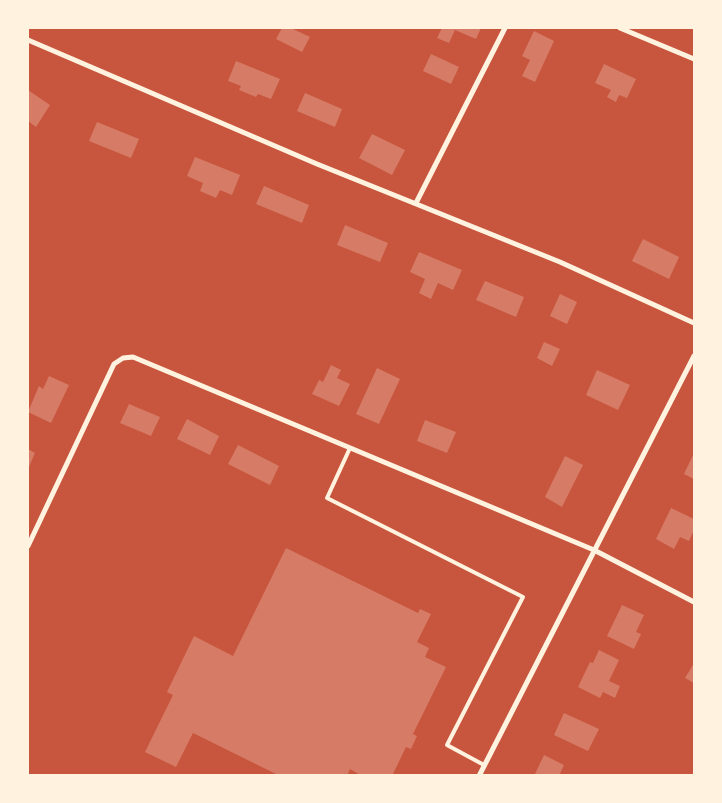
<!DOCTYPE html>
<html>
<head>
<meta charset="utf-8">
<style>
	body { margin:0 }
	#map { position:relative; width:722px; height:803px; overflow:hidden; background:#c8553d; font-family:"Work Sans",sans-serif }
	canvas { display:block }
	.frame { position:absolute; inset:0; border:29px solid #fff3e0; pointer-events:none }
</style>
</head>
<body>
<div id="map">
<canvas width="722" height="803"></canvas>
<div class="frame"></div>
</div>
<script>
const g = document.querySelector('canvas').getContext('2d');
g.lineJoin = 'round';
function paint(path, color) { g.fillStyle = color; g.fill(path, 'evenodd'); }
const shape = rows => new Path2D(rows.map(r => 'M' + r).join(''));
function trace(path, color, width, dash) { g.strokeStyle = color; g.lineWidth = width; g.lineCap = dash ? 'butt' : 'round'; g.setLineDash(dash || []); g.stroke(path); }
const building = shape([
	[282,28,291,28,310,37,302,52,276,39],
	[442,28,481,28,476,39,455,30,449,43,437,38],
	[534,31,554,41,535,82,522,76,530,60,522,56],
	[431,54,459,67,451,84,423,71],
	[236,61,280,79,271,99,258,94,256,97,239,90,241,86,228,81],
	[604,64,636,79,627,98,619,95,616,102,607,97,611,90,595,83],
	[28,90,50,105,36,127,28,121],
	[305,93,342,109,335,127,297,111],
	[97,122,139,139,131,158,89,141],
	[372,134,405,150,392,175,359,158],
	[195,157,240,175,232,195,220,190,216,198,200,191,203,183,187,176],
	[264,186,309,205,302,223,256,204],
	[345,225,388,243,380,262,337,245],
	[643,239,679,257,669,279,632,261],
	[419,252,462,270,453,290,438,283,431,299,419,293,425,279,410,272],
	[485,281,524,297,516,317,476,300],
	[560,294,577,302,567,324,550,316],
	[544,342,560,349,552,366,537,358],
	[331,365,341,370,337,378,350,384,339,406,312,394,319,380,323,382],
	[377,368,400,379,379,424,356,414],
	[597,370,630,385,618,410,586,395],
	[49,376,69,385,51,423,28,412,39,386,43,389],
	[129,404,160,417,151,436,120,423],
	[187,419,219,436,210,455,177,439],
	[425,420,456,432,447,453,417,441],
	[238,445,279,466,270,485,228,464],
	[28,449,35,453,28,469],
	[694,453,694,479,684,474],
	[565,456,583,465,562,507,545,497],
	[671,508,694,519,694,530,689,541,680,537,674,549,656,539],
	[286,548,418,613,420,609,431,614,417,642,429,648,425,657,446,667,413,734,417,736,411,749,406,747,392,776,362,776,350,769,347,776,280,776,193,733,176,767,145,752,173,695,167,692,194,636,233,656],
	[622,605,644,615,636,632,641,634,634,649,607,636],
	[599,650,619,660,609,681,620,686,615,698,603,692,600,698,578,687,590,662,593,663],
	[693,665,694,666,694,683,685,678],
	[564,713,599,729,588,751,554,735],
	[544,755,564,765,559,776,534,776]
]);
const service = shape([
	[350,448,327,498,523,597,447,745,484,765]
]);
const minor = shape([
	[620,28,694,59],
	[28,40,317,164,560,262,694,323],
	[416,203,505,28],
	[28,546,114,364,123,358,133,357,594,550,694,602],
	[479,776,694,356]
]);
paint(building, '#d67c66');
trace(service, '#fff3e0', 4);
trace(minor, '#fff3e0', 5);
</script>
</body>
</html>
